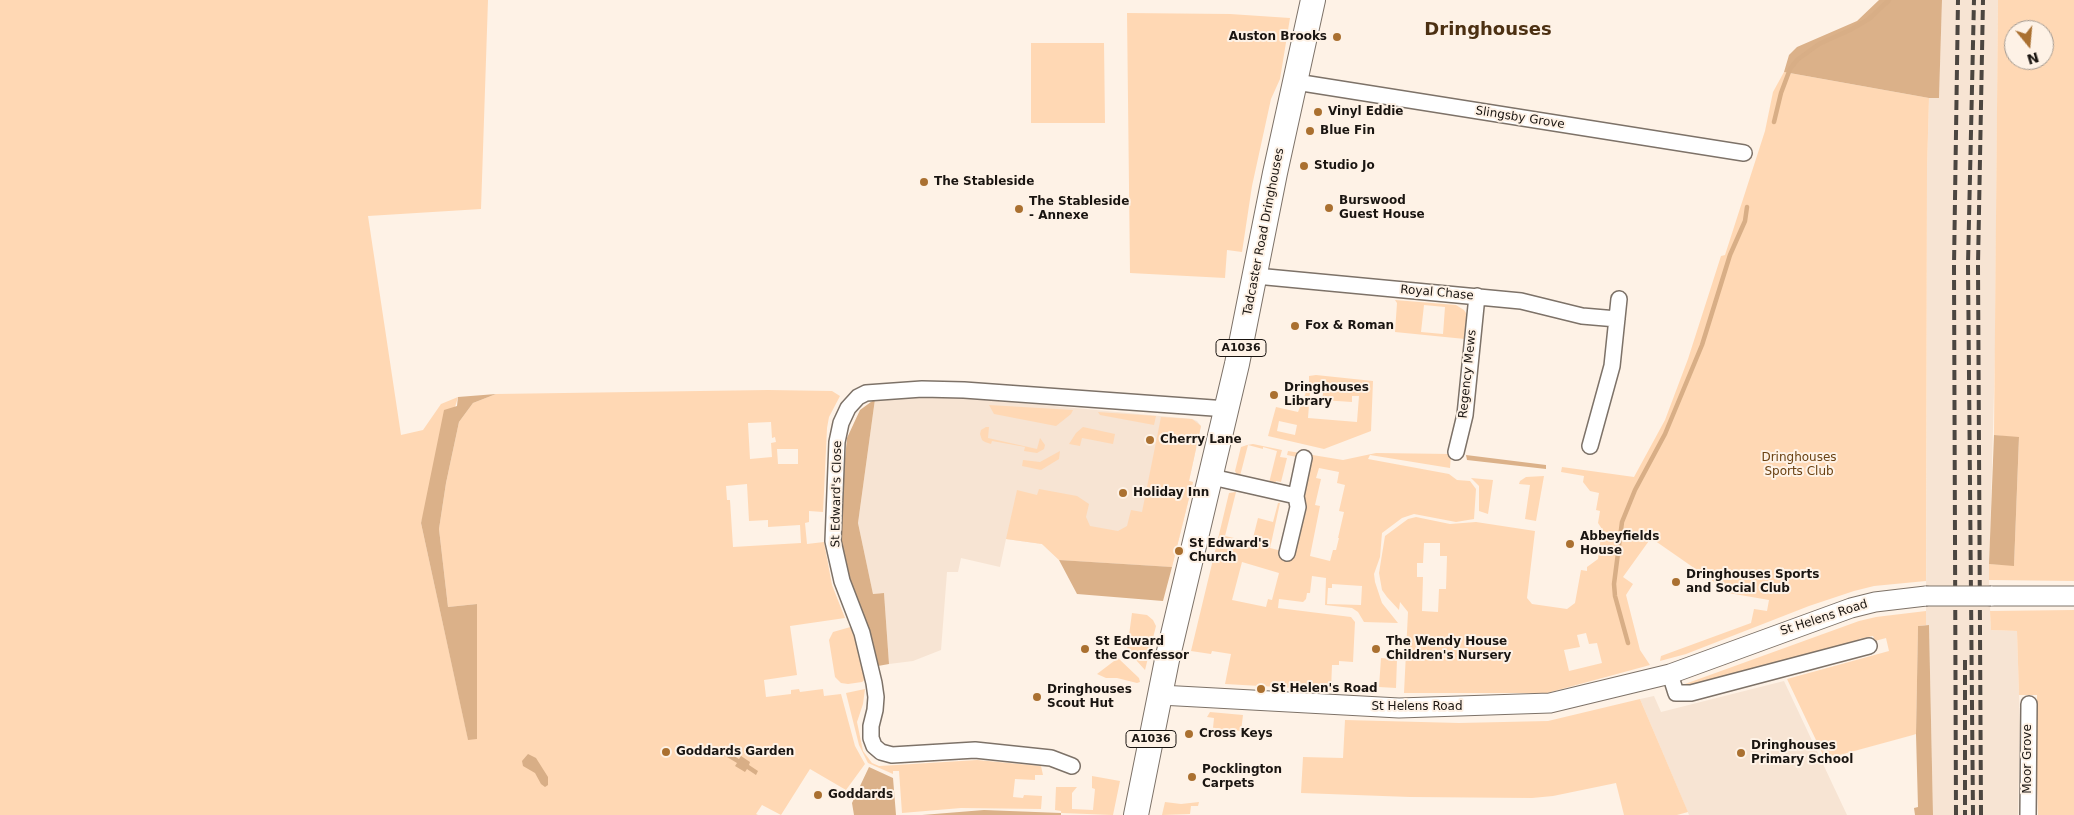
<!DOCTYPE html>
<html>
<head>
<meta charset="utf-8">
<style>
	body { margin:0 }
	#map { position:relative; width:2074px; height:815px; overflow:hidden; background:#fef2e6; font-family:"DejaVu Sans",sans-serif }
	canvas { display:block }
	.north { position:absolute; left:2004px; top:20px; width:50px; height:50px; box-sizing:border-box; background:#fef2e6; border:1px solid #a39a91; border-radius:50%; rotate:163deg; font-size:14px; font-weight:700; line-height:20px; text-align:center; color:#1a1511 }
	.north::after { content:''; display:block; margin:auto; width:18px; height:22px; background:#aa7030; clip-path:polygon(50% 0,100% 100%,50% 72%,0 100%) }
</style>
</head>
<body>
<div id="map">
<canvas width="2074" height="815"></canvas>
<div class="north">N</div>
</div>
<script>
const g = document.querySelector('canvas').getContext('2d');
g.lineJoin = 'round';
function paint(path, color) { g.fillStyle = color; g.fill(path, 'evenodd'); }
const shape = rows => new Path2D(rows.map(r => 'M' + r).join(''));
function trace(path, color, width, dash) { g.strokeStyle = color; g.lineWidth = width; g.lineCap = dash ? 'butt' : 'round'; g.setLineDash(dash || []); g.stroke(path); }
function drawText(font, color, halo, rows, align = 'center') {
  g.font = font + ' "DejaVu Sans",sans-serif'; g.lineWidth = 4; g.setLineDash([]); g.textBaseline = 'middle'; g.strokeStyle = halo; g.fillStyle = color; for (const [text, x, y, turn = 0] of rows) {
    g.save(); g.translate(x, y); g.rotate((+turn || 0) * Math.PI / 180); g.textAlign = isNaN(turn) ? turn : align; if (halo) g.strokeText(text, 0, 0); g.fillText(text, 0, 0); g.restore();
  }
}
const built = shape([
	[1942,0,1998,0,1995,353,1989,580,1991,630,2017,631,2020,725,2018,815,1933,815,1929,625,1926,625,1927,169,1929,98,1939,97],
	[947,396,1192,419,1197,421,1201,426,1189,481,1193,482,1172,567,1059,560,1042,544,1006,539,1000,567,961,558,958,572,947,572,941,650,913,661,889,664,884,593,873,594,858,523,875,399],
	[1784,681,1847,815,1689,815,1640,699,1654,696,1661,712]
]);
const green = shape([
	[0,0,488,0,481,209,368,216,401,435,423,430,441,404,458,397,421,523,468,739,476,739,477,604,448,607,439,529,446,483,459,422,473,403,496,394,768,390,832,391,840,396,829,417,827,428,823,512,809,511,809,522,805,523,807,544,824,542,832,585,845,618,790,626,797,675,764,680,766,697,791,694,791,690,799,689,800,692,823,689,824,696,841,694,855,746,865,764,846,790,810,769,781,815,762,805,756,814,758,815,0,815],
	[771,422,772,438,775,437,776,442,771,443,772,457,750,459,748,423],
	[777,449,798,449,798,464,778,464],
	[747,484,749,521,768,520,768,527,800,525,801,543,733,547,730,500,727,500,726,486],
	[1998,0,2074,0,2074,581,1989,580,1989,564,2014,565,2019,438,1994,435],
	[2014,30,2044,30,2044,60,2014,60],
	[1127,13,1230,14,1290,18,1280,79,1271,99,1252,186,1242,252,1227,250,1225,278,1130,273],
	[1031,43,1104,43,1105,123,1031,123],
	[1784,72,1929,98,1927,169,1926,581,1874,586,1854,591,1809,606,1686,654,1660,661,1661,656,1751,623,1754,609,1767,611,1769,600,1717,591,1720,586,1651,538,1623,577,1633,584,1626,595,1640,650,1650,665,1547,693,1404,693,1408,612,1400,602,1399,610,1387,597,1382,590,1379,573,1385,536,1408,519,1416,517,1450,524,1476,522,1535,531,1527,598,1532,604,1567,609,1575,603,1581,570,1587,571,1587,567,1598,559,1602,529,1598,523,1600,511,1596,510,1599,493,1590,491,1583,482,1584,476,1561,472,1562,467,1634,477,1665,420,1688,359,1721,256,1725,255,1765,131,1773,92],
	[1424,543,1440,543,1440,556,1447,556,1446,589,1439,589,1438,612,1422,611,1423,577,1417,577,1417,563,1423,563],
	[1586,633,1589,644,1597,643,1602,663,1569,671,1564,650,1580,647,1577,635],
	[1395,300,1456,305,1464,310,1468,316,1465,339,1395,332,1397,303],
	[1424,305,1445,307,1443,334,1421,332],
	[1316,375,1373,381,1371,431,1324,449,1268,436,1276,407,1298,412,1309,385,1309,376],
	[1310,392,1323,393,1322,400,1352,402,1352,396,1359,396,1357,422,1308,418],
	[1279,421,1297,425,1295,435,1277,431],
	[989,405,1073,410,1071,414,1056,426,994,414],
	[1098,412,1156,416,1154,425,1100,415],
	[1161,417,1192,419,1201,426,1189,481,1193,482,1172,567,1059,560,1042,544,1006,539,1017,490,1037,495,1039,489,1077,496,1089,504,1086,517,1090,526,1118,531,1127,526,1131,510,1142,512],
	[986,427,989,427,988,438,1037,449,1040,438,1045,445,1044,449,1037,453,1024,451,1025,447,992,441,991,444,985,442,982,440,980,434,981,430],
	[1083,427,1115,434,1113,444,1082,438,1080,446,1069,444,1076,433],
	[1253,444,1282,450,1280,457,1287,458,1281,482,1276,481,1275,484,1269,483,1277,451,1263,447,1263,449,1248,445,1240,476,1237,475,1235,471,1241,447,1247,445],
	[1060,451,1059,459,1041,470,1022,466,1023,460,1040,462],
	[1288,451,1343,460,1376,453,1451,454,1450,468,1370,455,1368,459,1449,474,1457,480,1470,481,1476,489,1474,519,1456,522,1414,514,1402,518,1382,533,1380,557,1374,574,1375,582,1382,603,1398,623,1364,622,1358,612,1352,608,1325,605,1326,578,1312,576,1310,593,1307,593,1306,599,1303,602,1279,599,1278,608,1351,617,1355,622,1353,662,1339,661,1339,665,1332,665,1331,690,1225,684,1231,654,1212,651,1211,654,1191,651,1229,493,1236,492,1225,536,1252,542,1258,518,1273,522,1278,503,1280,503,1270,548,1294,554,1301,527,1301,496,1312,460,1287,455],
	[1319,468,1339,472,1337,483,1345,485,1339,511,1344,512,1338,538,1339,538,1336,550,1333,550,1330,561,1310,556,1320,506,1315,505,1321,479,1316,478],
	[1242,562,1279,573,1272,600,1268,599,1266,607,1232,600],
	[1332,584,1362,586,1361,605,1327,604,1328,588,1332,588],
	[1544,476,1536,521,1525,519,1530,485,1519,484,1520,481,1526,477],
	[1471,478,1493,480,1488,514,1479,511,1479,486],
	[2074,610,2074,815,2038,815,2036,758,2037,695,2019,695,2017,631,1991,630,1990,611],
	[1926,611,1926,625,1918,626,1916,734,1913,735,1825,759,1787,679,1889,651,1886,638,1875,641,1873,636,1859,639,1858,643,1757,670,1731,674,1691,686,1685,684,1859,621,1876,617],
	[1132,613,1147,615,1153,620,1156,626,1145,670,1127,650],
	[854,626,868,677,862,682,848,684,841,683,835,677,829,640,833,632],
	[1118,658,1139,678,1140,682,1137,683,1117,678,1106,678,1097,674],
	[1381,658,1397,659,1396,688,1379,687],
	[865,689,863,704,857,722,863,751,872,763,879,766,897,765,977,760,1041,766,1043,775,1035,775,1035,780,1015,779,1013,797,1023,798,1024,795,1042,796,1041,809,961,808,902,813,899,771,893,771,893,774,868,763,859,745,846,693],
	[1640,699,1688,812,1677,815,1624,815,1616,783,1553,796,1532,798,1410,797,1301,793,1303,757,1343,758,1345,720,1459,723,1548,721],
	[1210,712,1243,715,1241,731,1213,728,1214,718,1207,717],
	[1092,776,1120,781,1113,815,1061,813,1061,811,1055,810,1056,787,1077,787,1072,793,1072,809,1093,810,1095,789,1092,788],
	[1165,802,1181,804,1199,802,1198,806,1191,806,1190,814,1162,815]
]);
const forest = shape([
	[1879,0,1942,0,1939,98,1929,98,1784,72,1789,55,1797,47,1857,21],
	[496,394,473,403,459,422,446,483,439,529,448,607,477,604,477,739,468,740,421,523,444,410,457,406,458,397],
	[875,399,858,523,873,594,884,593,889,664,878,666,873,645,847,573,840,537,839,520,847,438,860,410],
	[1994,435,2019,437,2014,566,1989,564],
	[1466,455,1546,465,1546,469,1467,460],
	[1059,560,1172,567,1163,601,1077,594],
	[1929,625,1933,815,1915,815,1914,808,1918,807,1916,734,1918,626],
	[869,767,893,778,896,815,854,815,852,803],
	[984,810,1061,813,1061,815,922,815]
]);
const water = shape([
	[729,753,739,759,741,756,750,762,749,765,758,771,756,775,747,769,745,772,735,766,737,763,727,757],
	[528,754,536,758,548,777,548,785,545,787,541,784,535,773,523,766,522,761]
]);
const stream = shape([
	[1774,122,1781,93,1790,69,1797,60,1819,44,1850,30,1869,19,1889,0],
	[1628,643,1615,596,1614,584,1622,522,1635,490,1665,434,1702,345,1730,255,1745,221,1747,207]
]);
const minor = shape([
	[1296,82,1744,153],
	[1256,276,1521,301,1582,316,1617,319],
	[1590,446,1612,366,1619,299],
	[1456,452,1465,415,1477,296],
	[1212,477,1296,496],
	[1287,553,1298,507,1296,496,1304,458],
	[1670,674,1676,693,1691,693,1869,646],
	[1072,766,1051,758,975,750,892,755,881,752,874,746,871,738,871,726,875,710,876,697,874,683,862,633,842,581,833,541,837,442,841,423,848,408,858,397,866,393,922,389,964,390,1227,409],
	[2028,815,2029,704]
]);
const tertiary = shape([
	[1991,596,2074,596],
	[1160,695,1399,708,1550,703,1670,674,1851,608,1875,602,1926,596]
]);
const primary = shape([
	[1136,815,1167,660,1237,364,1275,173,1313,0]
]);
const rail = shape([
	[1965,660,1965,815],
	[1956,815,1954,266,1958,0],
	[1973,815,1968,264,1974,0],
	[1981,815,1978,264,1983,0]
]);
const tertiaryBridge = shape([
	[1926,596,1991,596]
]);
const markers = [
	[1337,37,5,"#aa7030"],
	[1318,112,5,"#aa7030"],
	[1310,131,5,"#aa7030"],
	[1304,166,5,"#aa7030"],
	[924,182,5,"#aa7030"],
	[1329,208,5,"#aa7030"],
	[1019,209,5,"#aa7030"],
	[1295,326,5,"#aa7030"],
	[1274,395,5,"#aa7030"],
	[1150,440,5,"#aa7030"],
	[1123,493,5,"#aa7030"],
	[1570,544,5,"#aa7030"],
	[1179,551,5,"#aa7030"],
	[1676,582,5,"#aa7030"],
	[1085,649,5,"#aa7030"],
	[1376,649,5,"#aa7030"],
	[1261,689,5,"#aa7030"],
	[1037,697,5,"#aa7030"],
	[1189,734,5,"#aa7030"],
	[666,752,5,"#aa7030"],
	[1741,753,5,"#aa7030"],
	[1192,777,5,"#aa7030"],
	[818,795,5,"#aa7030"]
];
const shields = [
	[1241,348,50],
	[1151,739,50]
];
const shieldNames = [
	["A1036",1241,348],
	["A1036",1151,739]
];
const poiNames = [
	["Auston Brooks",1327,37,"right"],
	["Vinyl Eddie",1328,112],
	["Blue Fin",1320,131],
	["Studio Jo",1314,166],
	["The Stableside",934,182],
	["Burswood",1339,201],
	["Guest House",1339,215],
	["The Stableside",1029,202],
	["- Annexe",1029,216],
	["Fox & Roman",1305,326],
	["Dringhouses",1284,388],
	["Library",1284,402],
	["Cherry Lane",1160,440],
	["Holiday Inn",1133,493],
	["Abbeyfields",1580,537],
	["House",1580,551],
	["St Edward's",1189,544],
	["Church",1189,558],
	["Dringhouses Sports",1686,575],
	["and Social Club",1686,589],
	["St Edward",1095,642],
	["the Confessor",1095,656],
	["The Wendy House",1386,642],
	["Children's Nursery",1386,656],
	["St Helen's Road",1271,689],
	["Dringhouses",1047,690],
	["Scout Hut",1047,704],
	["Cross Keys",1199,734],
	["Dringhouses",1751,746],
	["Primary School",1751,760],
	["Goddards Garden",676,752],
	["Pocklington",1202,770],
	["Carpets",1202,784],
	["Goddards",828,795]
];
const streetNames = [
	["Slingsby Grove",1520,118,9],
	["Tadcaster Road Dringhouses",1264,232,-79],
	["Royal Chase",1437,293,5],
	["Regency Mews",1468,374,-84],
	["St Edward's Close",837,494,-89],
	["St Helens Road",1824,618,-18],
	["St Helens Road",1417,707],
	["Moor Grove",2028,759,-90]
];
const parkNames = [
	["Dringhouses",1799,458],
	["Sports Club",1799,472]
];
const districtNames = [
	["Dringhouses",1488,30]
];
paint(built, '#f7e4d3');
paint(green, '#ffd8b4');
paint(forest, '#dbb189');
paint(water, '#d8ae86');
trace(stream, '#d8ae86', 4.5);
trace(minor, '#7d7268', 18);
trace(tertiary, '#7d7268', 21);
trace(primary, '#7d7268', 26);
trace(minor, '#fff', 15);
trace(tertiary, '#fff', 19);
trace(primary, '#fff', 24);
trace(rail, '#4c4640', 4, [10, 5]);
trace(tertiaryBridge, '#7d7268', 21, []);
trace(tertiaryBridge, '#fff', 19);
for (const [x, y, r, color] of markers) { const dot = new Path2D(); dot.arc(x, y, r, 0, 2 * Math.PI); g.fillStyle = color; g.fill(dot); trace(dot, '#fef2e6', 2); }
for (const [x, y, w] of shields) { const box = new Path2D(); box.roundRect(x - w / 2, y - 8.5, w, 17, 4); g.fillStyle = '#fef2e6'; g.fill(box); trace(box, '#1a1511', 1); }
drawText('bold 11px', '#1a1511', null, shieldNames);
drawText('bold 12px', '#1a1511', '#fef2e6', poiNames, 'left');
drawText('12px', '#1a1511', '#fef2e6', streetNames);
drawText('12px', '#6a4112', '#fef2e6', parkNames);
drawText('bold 18px', '#4c3012', '#fef2e6', districtNames);
</script>
</body>
</html>
